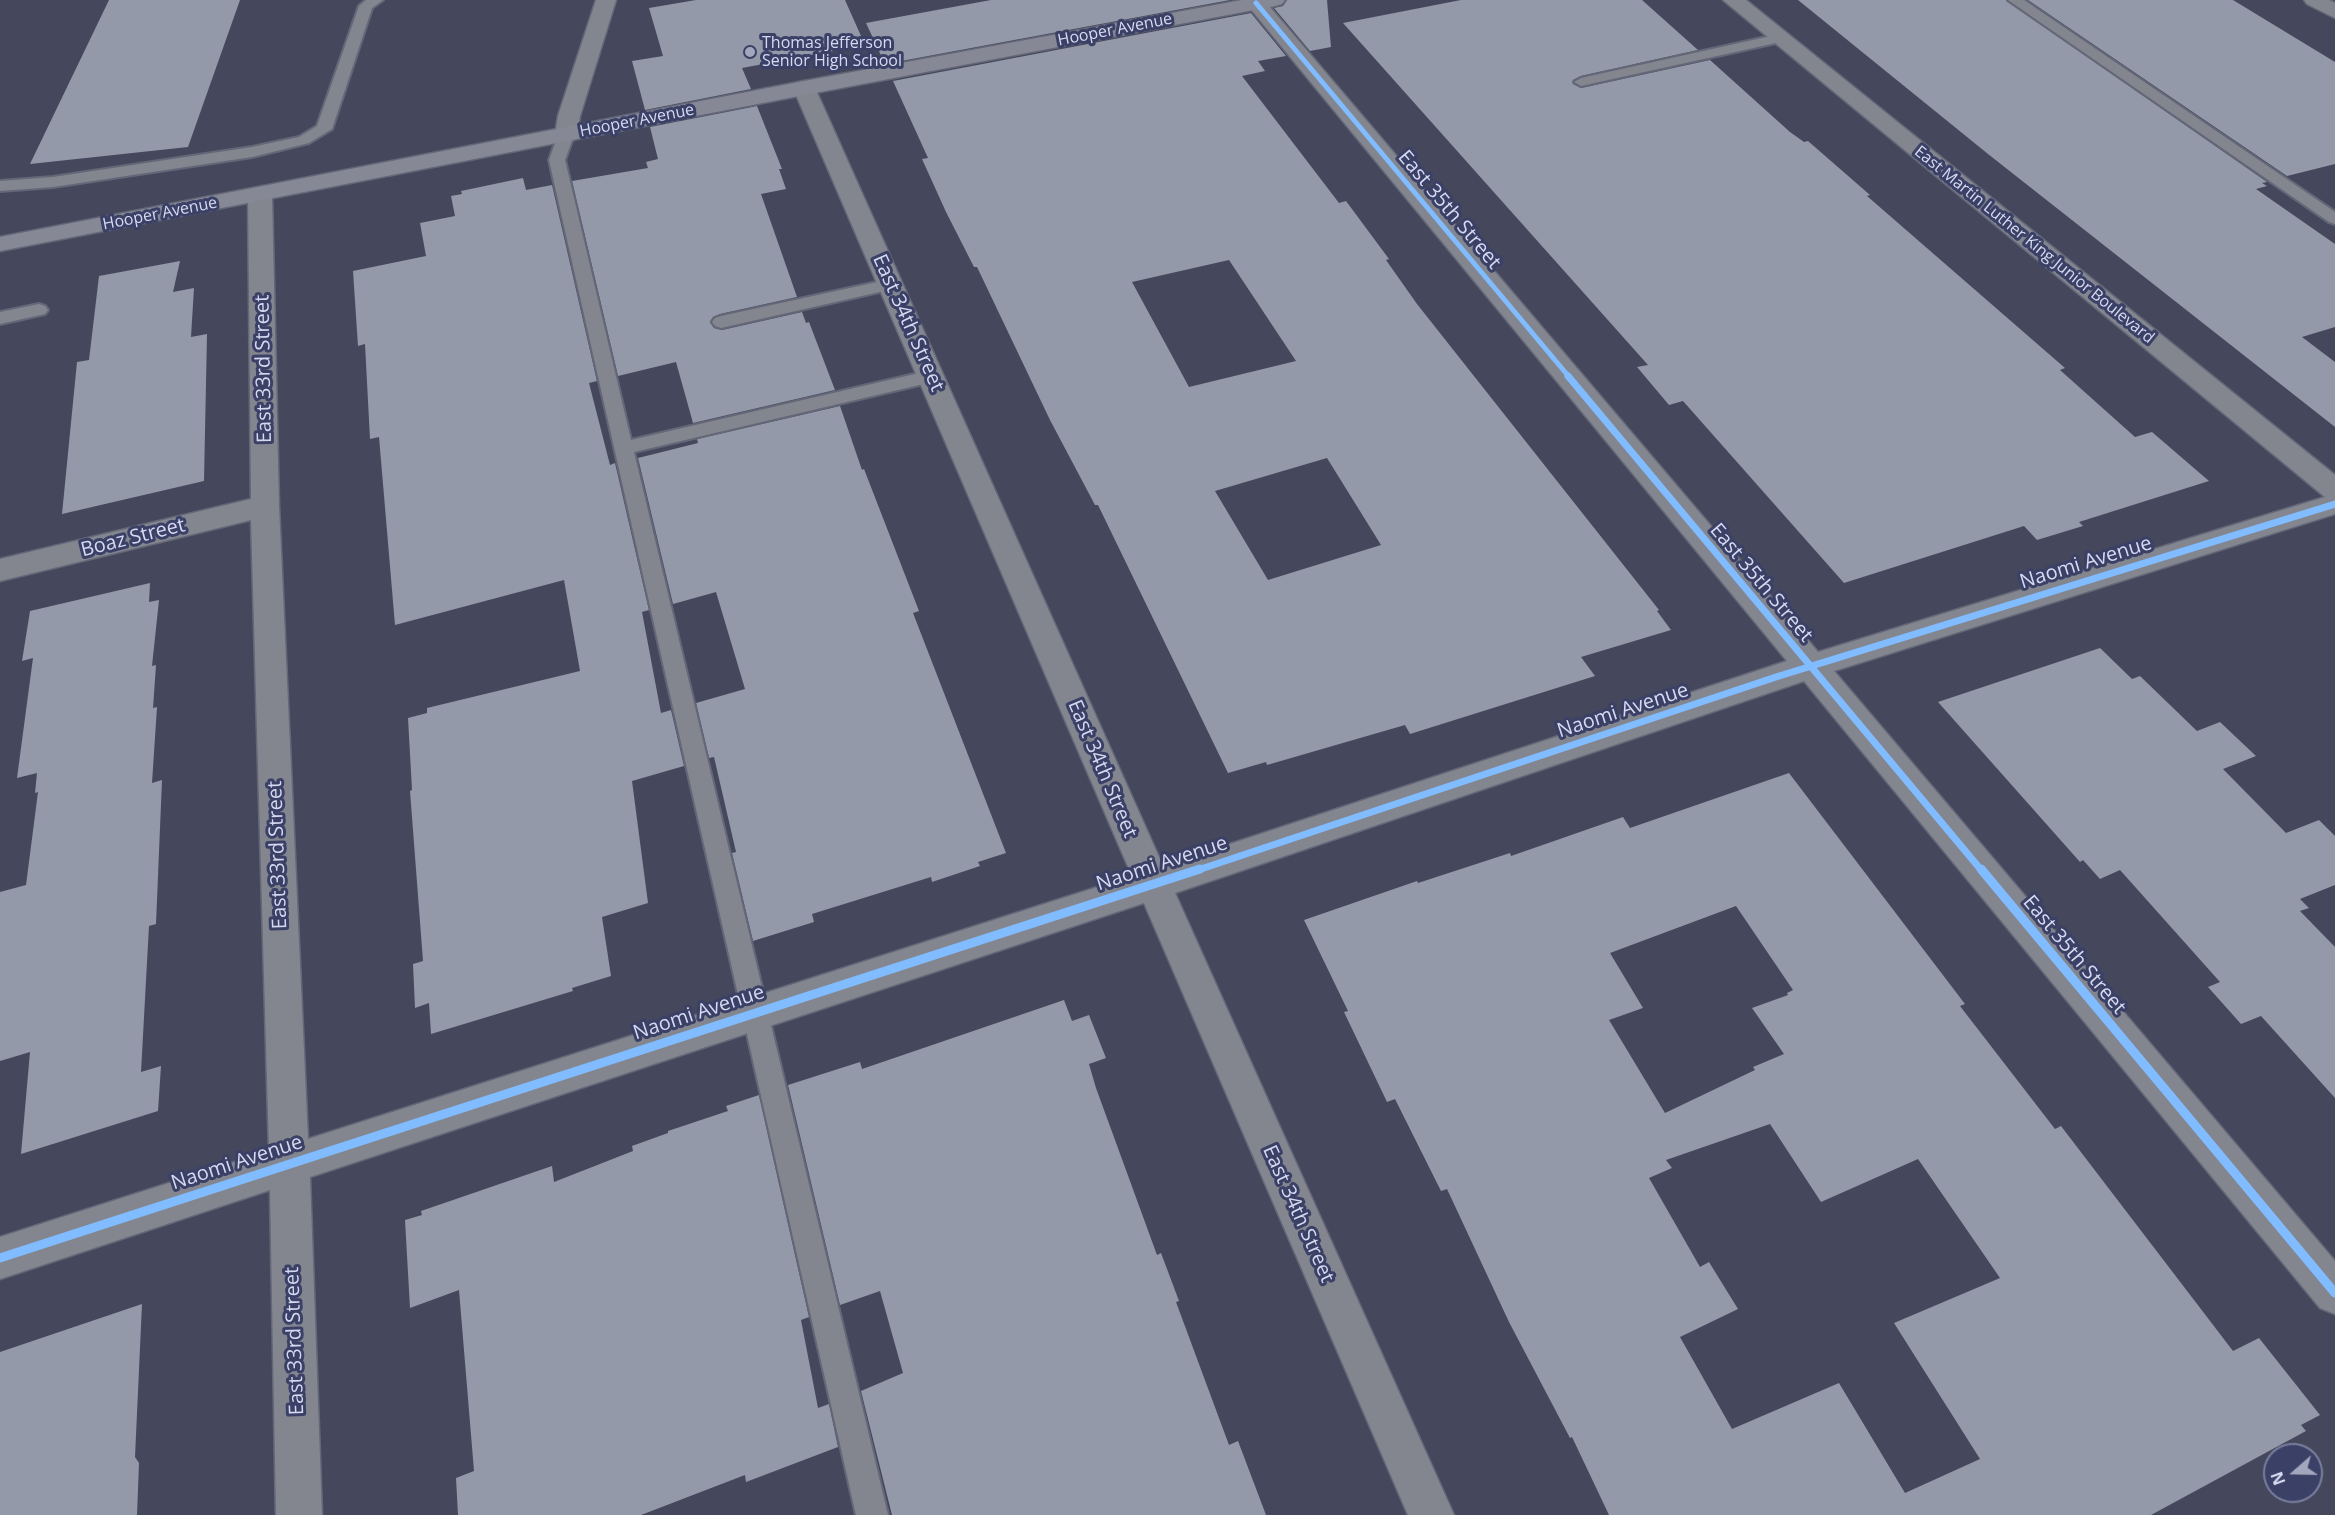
<!DOCTYPE html>
<html>
<head>
<meta charset="utf-8">
<style>
	body { margin:0 }
	#map { position:relative; width:2335px; height:1515px; overflow:hidden; background:#45485c; font-family:"Open Sans",sans-serif }
	canvas { display:block }
	.north { position:absolute; left:2263px; top:1443px; width:60px; height:60px; box-sizing:border-box; background:#3b4066; border:2px solid #797e9e; border-radius:50%; rotate:250deg; font-size:16px; font-weight:700; line-height:24px; text-align:center; color:#d6daf1 }
	.north::after { content:''; display:block; margin:auto; width:21px; height:27px; background:#a3a7bd; clip-path:polygon(50% 0,100% 100%,50% 72%,0 100%) }
</style>
</head>
<body>
<div id="map">
<canvas width="2335" height="1515"></canvas>
<div class="north">N</div>
</div>
<script>
const g = document.querySelector('canvas').getContext('2d');
g.lineJoin = 'round';
function paint(path, color) { g.fillStyle = color; g.fill(path, 'evenodd'); }
const shape = rows => new Path2D(rows.map(r => 'M' + r).join(''));
function trace(path, color, width, dash) { g.strokeStyle = color; g.lineWidth = width; g.lineCap = dash ? 'butt' : 'round'; g.setLineDash(dash || []); g.stroke(path); }
function drawText(font, color, halo, rows, align = 'center') {
  g.font = font + ' "Open Sans",sans-serif'; g.lineWidth = 6; g.setLineDash([]); g.textBaseline = 'middle'; g.strokeStyle = halo; g.fillStyle = color; for (const [text, x, y, turn = 0] of rows) {
    g.save(); g.translate(x, y); g.rotate((+turn || 0) * Math.PI / 180); g.textAlign = isNaN(turn) ? turn : align; if (halo) g.strokeText(text, 0, 0); g.fillText(text, 0, 0); g.restore();
  }
}
const building = shape([
	[109,0,240,0,188,147,30,164],
	[696,0,845,0,865,45,742,68,751,89,645,110,632,61,663,56,649,8],
	[991,0,1230,0,885,64,866,23],
	[1287,0,1327,0,1331,47,1310,51,1274,8,1283,6],
	[1461,0,1642,0,1698,50,1581,76,1573,80,1573,84,1581,88,1710,60,1790,132,1804,142,1808,141,1870,195,1867,196,2065,368,2060,370,2135,437,2152,432,2209,481,2079,522,2083,526,2037,540,2024,526,1844,583,1683,401,1669,405,1637,367,1648,365,1343,23],
	[1798,0,2006,0,2267,182,2262,183,2267,186,2256,189,2335,244,2335,327,2302,337,2335,362,2335,427,1988,154],
	[2028,0,2233,0,2335,62,2335,164,2287,176],
	[1251,13,1286,56,1258,61,1265,71,1242,76,1339,203,1346,201,1389,259,1386,260,1417,304,1659,610,1657,611,1671,630,1581,657,1595,676,1410,734,1405,725,1267,765,1266,762,1228,773,1098,505,1095,505,1050,420,977,267,974,267,946,212,922,159,928,158,893,81],
	[1229,260,1296,361,1189,387,1132,282],
	[1327,458,1381,545,1268,580,1215,491],
	[757,106,782,169,779,169,786,189,761,194,797,297,720,314,713,317,710,322,714,328,722,330,802,312,806,323,809,322,835,390,693,423,676,362,618,376,572,181,648,168,646,162,658,159,650,127],
	[523,178,526,190,552,185,597,381,589,383,610,465,615,463,649,610,642,612,661,713,671,710,684,766,632,781,648,903,602,917,611,976,572,988,573,991,431,1034,429,1003,415,1008,413,964,423,961,410,791,412,790,408,718,427,713,427,708,580,671,564,580,395,625,379,437,370,439,365,344,358,346,353,271,426,256,420,223,455,216,451,196,462,194,461,191],
	[180,261,173,292,194,288,191,337,207,334,204,481,62,514,77,362,89,360,99,276],
	[840,406,862,470,864,469,919,611,913,613,1006,853,978,862,980,866,932,882,931,877,812,914,814,922,753,941,732,853,736,852,714,757,709,758,696,703,745,689,716,592,673,604,638,458,698,443,697,439],
	[150,583,149,602,159,600,152,666,156,665,153,708,157,707,152,783,162,780,156,924,149,926,141,1072,161,1066,158,1111,21,1154,30,1052,0,1061,0,892,26,885,38,792,35,793,37,773,17,778,33,658,22,661,30,611],
	[2100,648,2132,679,2140,676,2197,731,2220,722,2256,756,2223,769,2286,833,2319,820,2335,836,2335,885,2300,899,2309,908,2300,911,2335,947,2335,1098,2261,1016,2241,1024,2208,987,2220,982,2120,870,2100,879,2083,860,2080,862,1938,702],
	[1789,773,1965,1004,1960,1006,2055,1129,2061,1126,2233,1351,2259,1338,2320,1415,2301,1425,2306,1431,2151,1515,1609,1515,1572,1437,1570,1438,1509,1322,1447,1189,1441,1191,1395,1099,1387,1102,1344,1012,1348,1011,1304,920,1417,881,1418,883,1510,853,1511,856,1623,817,1630,828],
	[1736,906,1793,990,1787,993,1788,995,1752,1008,1784,1054,1753,1067,1755,1070,1665,1113,1609,1020,1643,1008,1610,953],
	[1770,1124,1821,1202,1918,1159,2000,1278,1894,1323,1980,1459,1905,1493,1839,1383,1732,1429,1680,1337,1738,1309,1709,1262,1700,1267,1649,1178,1672,1168,1666,1160],
	[1064,1000,1072,1021,1089,1015,1106,1058,1089,1064,1096,1088,1157,1255,1161,1253,1179,1301,1176,1302,1229,1445,1238,1441,1266,1515,892,1515,861,1391,903,1373,880,1291,840,1305,788,1085,860,1062,862,1069],
	[759,1095,809,1317,801,1320,818,1408,829,1404,838,1447,746,1482,745,1475,641,1515,458,1515,456,1478,474,1471,459,1290,410,1308,405,1220,422,1215,421,1211,552,1166,554,1182,633,1151,632,1146,668,1133,668,1131,728,1111,726,1106],
	[142,1304,135,1457,139,1463,137,1515,0,1515,0,1352]
]);
const lane = shape([
	[366,0,383,0,372,8,332,129,309,143,252,157,53,187,0,191,0,181,53,177,252,147,299,137,317,126,359,6,366,0],
	[2008,0,2024,0,2335,212,2335,224,2329,222,2008,0],
	[1780,34,1785,35,1787,38,1785,41,1581,86,1574,82,1581,78,1780,34],
	[566,130,574,135,565,160,631,440,932,370,938,372,941,376,938,380,932,382,634,452,888,1515,856,1515,549,160,558,135,566,130],
	[891,279,897,280,900,284,897,288,721,328,715,326,712,322,715,318,721,316,891,279],
	[39,304,45,306,48,310,45,314,0,324,0,312,39,304]
]);
const street = shape([
	[596,0,616,0,580,116,577,135,574,140,566,142,558,140,555,135,558,116,596,0],
	[1248,0,1264,0,1818,652,2325,497,1723,0,1746,0,2335,475,2335,514,1834,671,2335,1261,2335,1314,2320,1308,1804,681,1175,893,1454,1515,1408,1515,1144,903,310,1177,322,1515,276,1515,270,1190,0,1279,0,1237,269,1151,251,520,0,581,0,559,251,499,248,195,252,190,260,188,268,190,272,195,279,506,308,1139,1132,876,793,88,796,83,804,81,812,83,815,88,1163,866,1787,661,1249,7,1246,3,1248,0],
	[2304,0,2329,0,2335,3,2335,18,2307,4,2304,0]
]);
const secondary = shape([
	[1242,0,1285,0,1282,4,1275,6,804,95,0,251,0,237,804,81,1242,0]
]);
const cyclewayFar2 = shape([
	[1256,3,1570,378]
]);
const cyclewayFar1 = shape([
	[1568,376,1982,871],
	[1195,871,1776,677,2335,504]
]);
const cycleway = shape([
	[1981,869,2335,1293],
	[0,1258,1200,869]
]);
const markers = [
	[750,52,6,"#a3a7bd"]
];
const farStreetnames = [
	["Hooper Avenue",1115,30,-11],
	["Hooper Avenue",637,121,-11],
	["Hooper Avenue",160,214,-11],
	["East Martin Luther King Junior Boulevard",2034,245,39]
];
const farPoinames = [
	["Thomas Jefferson",762,43],
	["Senior High School",762,61]
];
const streetNames = [
	["East 35th Street",1449,210,50],
	["East 34th Street",908,323,66],
	["East 33rd Street",264,369,-91],
	["Boaz Street",133,538,-14],
	["Naomi Avenue",2086,563,-17],
	["East 35th Street",1761,583,50],
	["Naomi Avenue",1623,711,-18],
	["East 34th Street",1102,769,67],
	["East 33rd Street",278,855,-92],
	["Naomi Avenue",1162,864,-18],
	["East 35th Street",2074,955,50],
	["Naomi Avenue",699,1013,-18],
	["Naomi Avenue",237,1163,-18],
	["East 34th Street",1298,1214,66],
	["East 33rd Street",295,1341,-92]
];
paint(building, '#9399a8');
trace(lane, '#646778', 4);
trace(street, '#646778', 3);
trace(secondary, '#646778', 3);
paint(lane, '#84868f');
paint(street, '#84868f');
paint(secondary, '#868995');
trace(cyclewayFar2, '#80bcff', 5);
trace(cyclewayFar1, '#80bcff', 7);
trace(cycleway, '#80bcff', 9);
for (const [x, y, r, color] of markers) { const dot = new Path2D(); dot.arc(x, y, r, 0, 2 * Math.PI); g.fillStyle = color; g.fill(dot); trace(dot, '#3b4066', 2); }
drawText('16px', '#d6daf1', '#3b4066', farStreetnames);
drawText('16px', '#d6daf1', '#3b4066', farPoinames, 'left');
drawText('20px', '#d6daf1', '#3b4066', streetNames);
</script>
</body>
</html>
